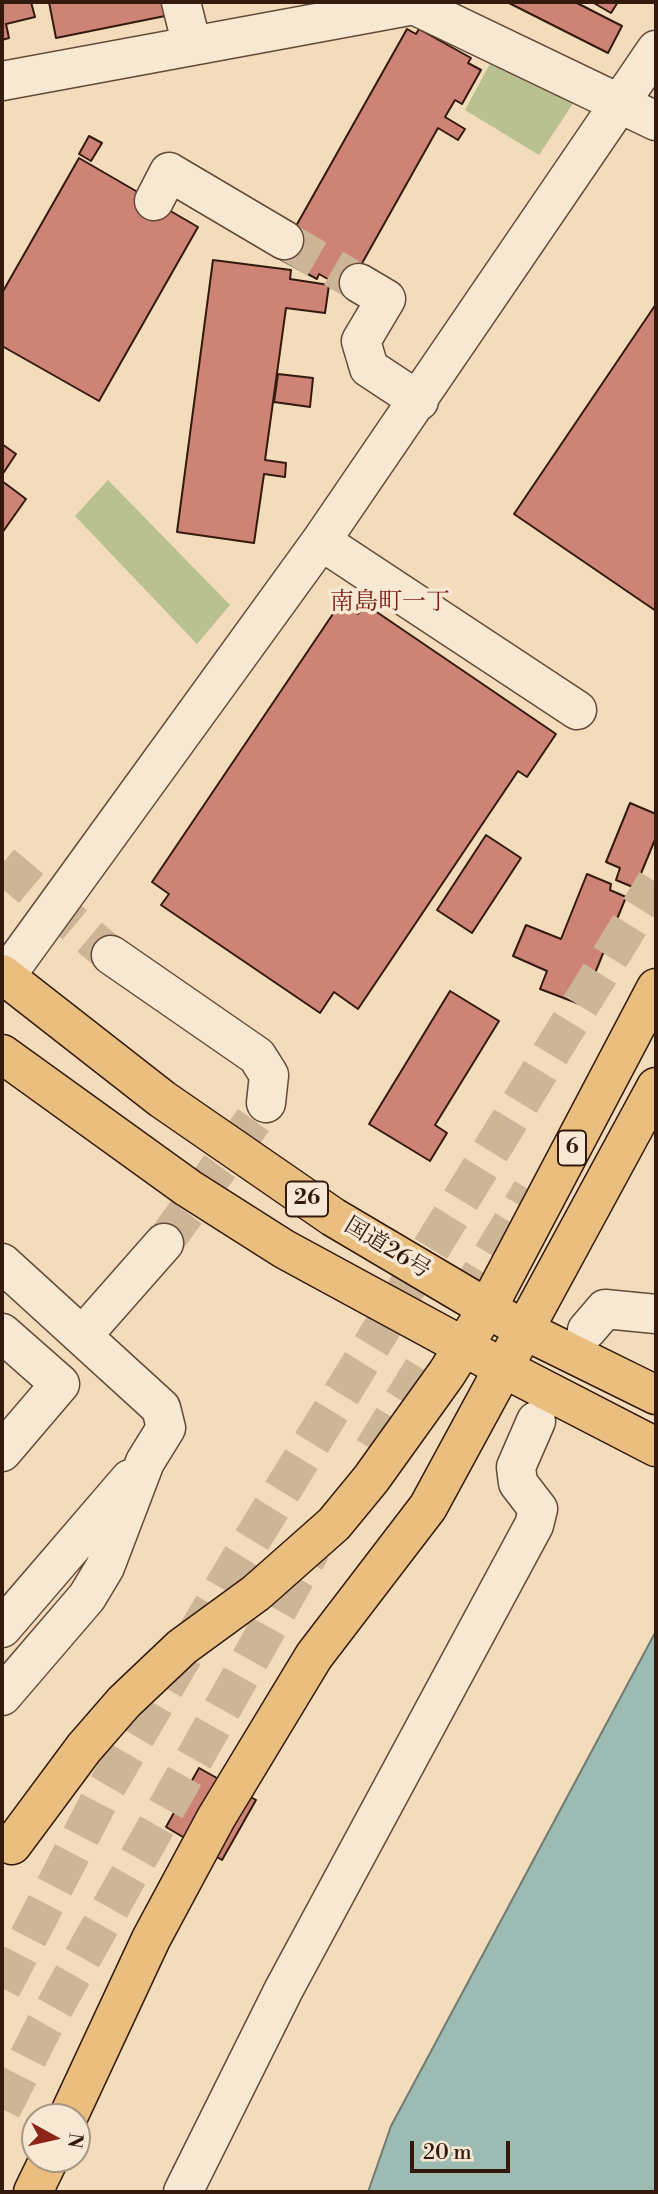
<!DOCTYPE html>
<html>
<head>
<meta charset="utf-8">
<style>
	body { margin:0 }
	#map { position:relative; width:658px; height:2194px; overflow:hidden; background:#f3dcbb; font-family:"Libre Bodoni",serif }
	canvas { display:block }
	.frame { position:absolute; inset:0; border:4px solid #331a0d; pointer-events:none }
	.north { position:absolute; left:21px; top:2103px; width:70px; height:70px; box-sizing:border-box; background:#f7e8d3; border:2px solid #a99684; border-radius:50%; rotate:98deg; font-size:19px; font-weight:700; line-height:28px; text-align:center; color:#331a0d }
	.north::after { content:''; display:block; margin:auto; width:24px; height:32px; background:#8f2418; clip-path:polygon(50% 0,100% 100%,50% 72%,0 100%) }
	.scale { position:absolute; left:410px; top:2141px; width:100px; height:32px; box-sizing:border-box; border:4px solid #331a0d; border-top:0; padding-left:9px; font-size:21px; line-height:24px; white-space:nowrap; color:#331a0d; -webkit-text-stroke:5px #f7e8d3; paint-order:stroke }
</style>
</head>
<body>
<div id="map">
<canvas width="658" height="2194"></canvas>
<div class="frame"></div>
<div class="north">N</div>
<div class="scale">20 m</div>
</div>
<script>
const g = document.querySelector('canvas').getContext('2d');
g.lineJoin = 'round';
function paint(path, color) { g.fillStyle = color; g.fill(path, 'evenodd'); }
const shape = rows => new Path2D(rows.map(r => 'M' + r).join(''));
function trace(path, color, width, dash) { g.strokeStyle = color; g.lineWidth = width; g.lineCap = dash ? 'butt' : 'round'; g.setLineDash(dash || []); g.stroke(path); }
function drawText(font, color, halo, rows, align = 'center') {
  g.font = font + ' "Libre Bodoni","Noto Serif JP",serif'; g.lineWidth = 7; g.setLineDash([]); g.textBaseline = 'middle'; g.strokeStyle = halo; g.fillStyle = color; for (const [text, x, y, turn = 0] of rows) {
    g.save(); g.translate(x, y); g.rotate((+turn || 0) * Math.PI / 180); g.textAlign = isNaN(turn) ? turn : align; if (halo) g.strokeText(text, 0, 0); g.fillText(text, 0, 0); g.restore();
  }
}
const green = shape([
	[493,58,576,99,539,155,465,110],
	[108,480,230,605,197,644,75,516]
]);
const water = shape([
	[656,1631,656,2192,368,2192,391,2126,656,1631]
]);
const building = shape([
	[2,2,31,2,35,17,6,24,9,38,2,40,2,2],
	[49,2,162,2,165,16,56,38,49,2],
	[507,2,575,2,622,26,608,53,507,2],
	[592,2,618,2,611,13,592,2],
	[407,29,416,34,419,29,471,58,468,63,481,70,462,104,455,100,445,117,465,129,458,140,438,128,347,290,319,274,317,279,278,258,407,29],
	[89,136,102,143,91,161,79,154,89,136],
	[79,158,198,227,99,401,2,346,2,293,79,158],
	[213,260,291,270,290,279,329,285,325,313,286,308,265,460,286,463,285,477,264,474,254,543,177,532,213,260],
	[656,304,656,611,514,514,656,304],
	[278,374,313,378,310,407,274,402,278,374],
	[2,444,16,454,2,475,2,444],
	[2,481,26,499,2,533,2,481],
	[341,602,358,614,365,604,556,734,527,777,518,771,358,1009,334,992,320,1013,161,905,169,894,152,882,341,602],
	[630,803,656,814,656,837,635,888,616,880,620,868,606,862,630,803],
	[486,835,521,858,472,933,437,910,486,835],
	[587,874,611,884,610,890,626,897,582,1005,540,989,547,971,513,956,526,925,561,939,587,874],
	[450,991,499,1021,435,1125,447,1133,430,1161,369,1124,450,991],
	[199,1768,256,1800,222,1860,166,1827,199,1768]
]);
const minorTunnel = shape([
	[284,240,359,283],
	[2,864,111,955],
	[164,1243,266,1103]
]);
const highwayTunnel = shape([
	[373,1450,531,1191],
	[2,1988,102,1795,234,1569,656,882],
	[2,2109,43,2028,312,1549]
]);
const minor = shape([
	[181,2,192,46],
	[2,81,414,5,656,121],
	[154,201,169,172,284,240],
	[359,283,386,299,361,341,369,368,419,401],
	[321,541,577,710],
	[111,955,257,1056,269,1075,266,1103],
	[2,981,321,541,656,50],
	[2,1263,161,1408,166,1428,145,1462,105,1567,87,1597,2,1696],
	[587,1330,605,1309,656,1314],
	[2,1333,60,1384,2,1452],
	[83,1335,164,1243],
	[2,1628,130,1479],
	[183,2192,284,1989,534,1525,538,1509,518,1483,516,1467,536,1421]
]);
const highway = shape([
	[2,974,162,1099,333,1217,524,1330,656,1395],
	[2,1054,188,1188,284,1249,503,1368,656,1447],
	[12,1845,84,1748,124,1702,182,1647,256,1593,334,1524,371,1479,447,1373,487,1309,656,988],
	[68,2117,151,1939,216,1818,314,1656,428,1507,656,1087],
	[33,2192,49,2159]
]);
const shields = [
	[572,1148,28],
	[307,1199,42]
];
const shieldNames = [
	["6",572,1148],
	["26",307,1199]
];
const streetNames = [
	["国道26号",387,1249,31]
];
const neighbourhoodNames = [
	["南島町一丁",390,603]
];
paint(green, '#b9c091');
paint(water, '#9bbbb3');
trace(water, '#717b71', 2);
paint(building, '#cd8476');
trace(building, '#331a0d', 2);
trace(minorTunnel, '#cdb598', 38, [38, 19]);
trace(highwayTunnel, '#cdb598', 38, [38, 19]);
trace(minor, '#634a38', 41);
trace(highway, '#331a0d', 41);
trace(minor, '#f7e8d3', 38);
trace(highway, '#eabe7e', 38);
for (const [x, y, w] of shields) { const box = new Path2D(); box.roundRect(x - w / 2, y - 17.5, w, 35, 5); g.fillStyle = '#f7e8d3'; g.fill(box); trace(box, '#331a0d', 2); }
drawText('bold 21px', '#331a0d', null, shieldNames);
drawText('23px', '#331a0d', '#f7e8d3', streetNames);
drawText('24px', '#7a1f14', '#f7e8d3', neighbourhoodNames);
</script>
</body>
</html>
